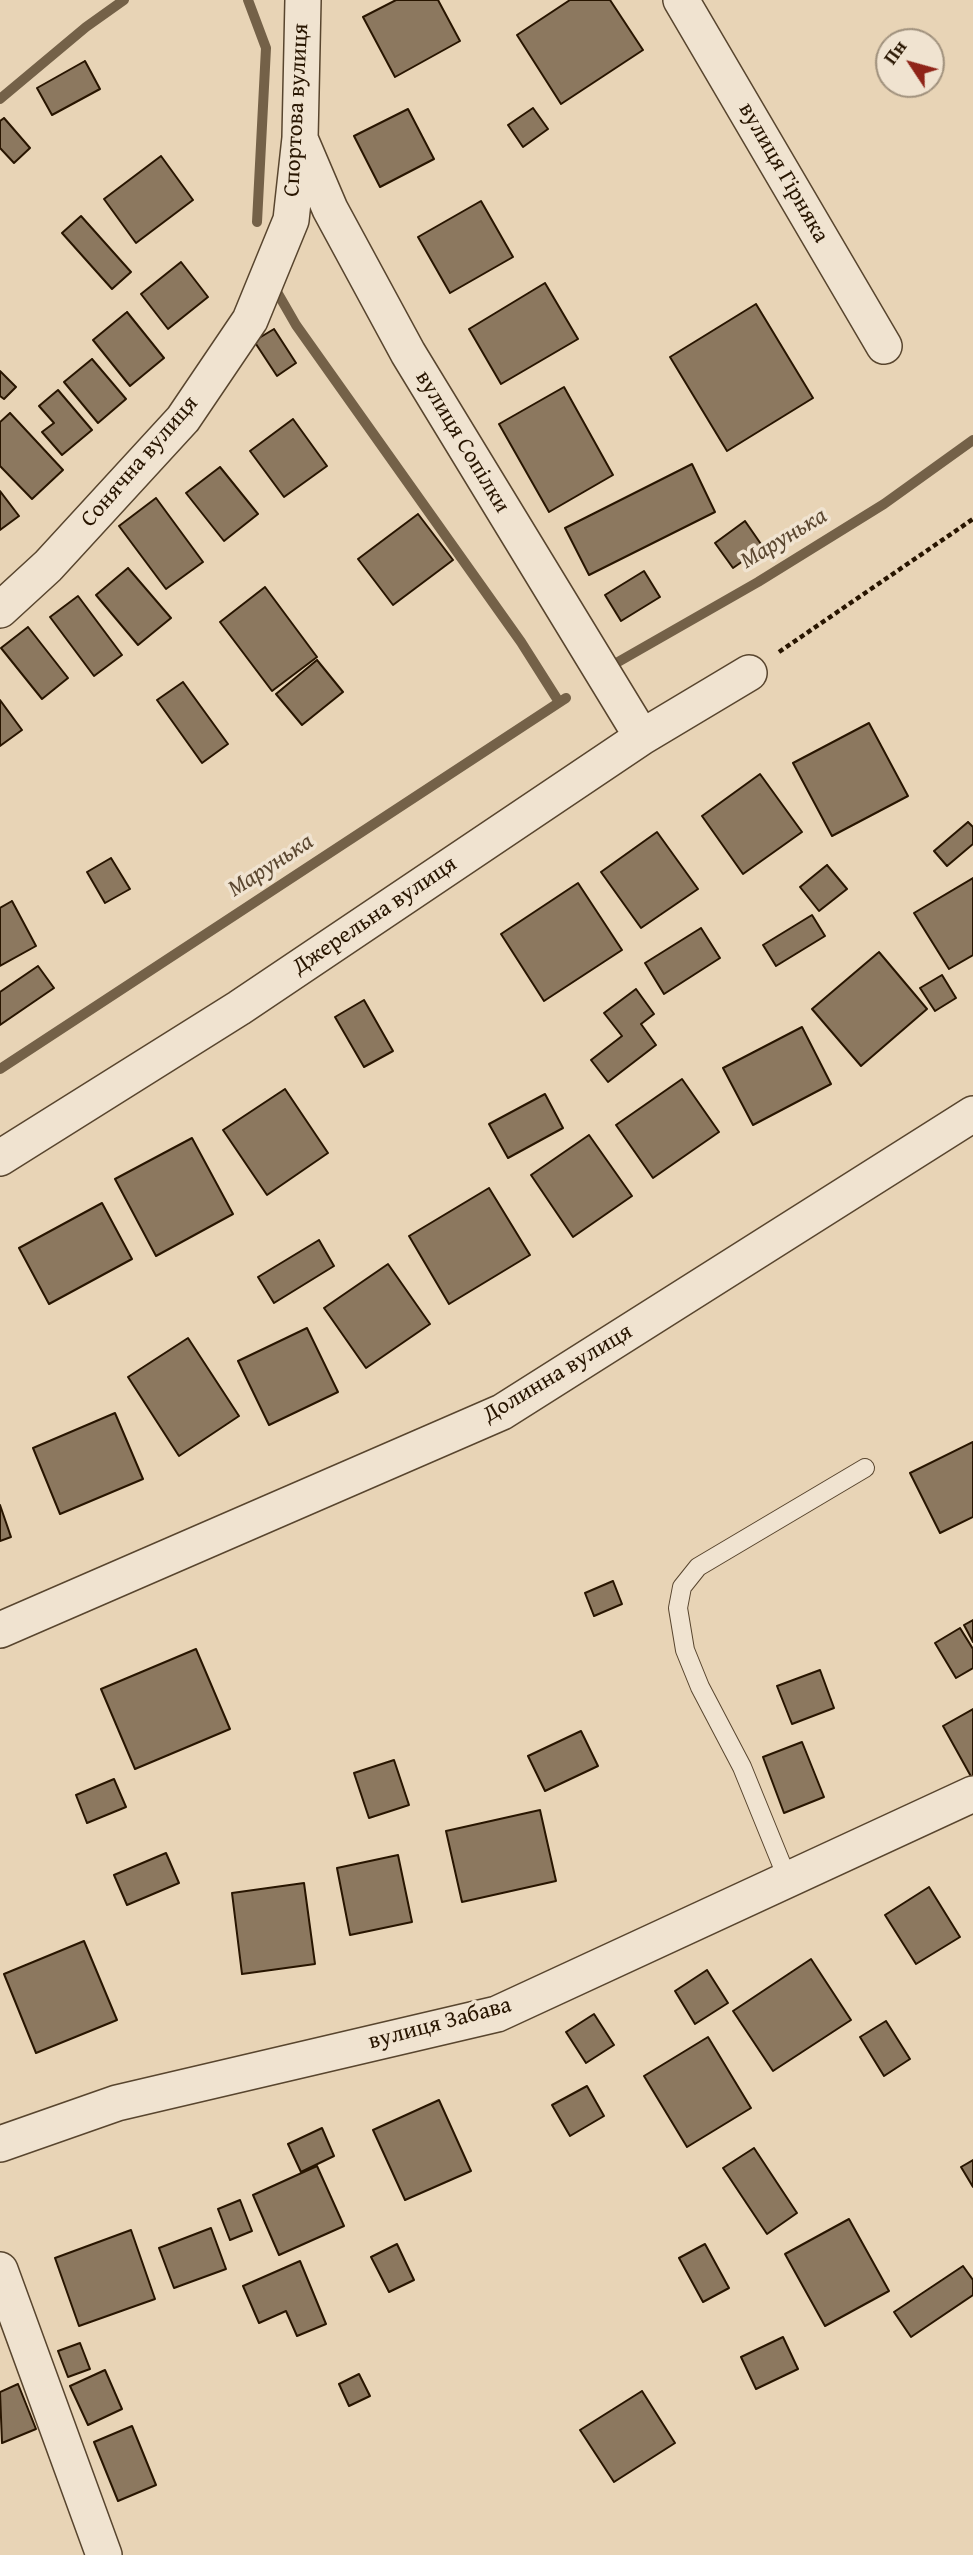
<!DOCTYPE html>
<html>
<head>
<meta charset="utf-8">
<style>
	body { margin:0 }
	#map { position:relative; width:973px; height:2555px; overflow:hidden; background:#e8d4b6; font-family:"Gentium Book Plus",serif }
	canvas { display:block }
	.north { position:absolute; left:875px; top:28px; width:70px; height:70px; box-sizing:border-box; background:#f0e3d0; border:2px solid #a0917d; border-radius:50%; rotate:306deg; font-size:19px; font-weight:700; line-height:28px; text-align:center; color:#281500 }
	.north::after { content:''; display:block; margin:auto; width:24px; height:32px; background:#8f2418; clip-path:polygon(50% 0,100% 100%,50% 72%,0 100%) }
</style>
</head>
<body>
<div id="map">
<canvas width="973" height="2555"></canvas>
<div class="north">Пн</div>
</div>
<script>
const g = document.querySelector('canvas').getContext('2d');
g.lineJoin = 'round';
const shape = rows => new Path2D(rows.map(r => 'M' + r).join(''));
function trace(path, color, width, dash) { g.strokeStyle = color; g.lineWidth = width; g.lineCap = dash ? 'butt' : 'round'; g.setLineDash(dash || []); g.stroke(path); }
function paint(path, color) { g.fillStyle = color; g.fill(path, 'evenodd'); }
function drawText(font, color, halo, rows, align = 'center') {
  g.font = font + ' "Gentium Book Plus",serif'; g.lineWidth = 7; g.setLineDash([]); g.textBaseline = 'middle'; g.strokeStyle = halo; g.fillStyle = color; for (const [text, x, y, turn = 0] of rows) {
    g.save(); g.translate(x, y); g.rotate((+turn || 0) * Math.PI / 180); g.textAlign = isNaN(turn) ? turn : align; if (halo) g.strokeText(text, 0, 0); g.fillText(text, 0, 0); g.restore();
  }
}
const stream = shape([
	[248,0,266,48,257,222],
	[0,99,86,27,124,0],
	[273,285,296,325,521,642,559,702],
	[611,666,758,582,884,504,973,440],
	[0,1069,566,698]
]);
const building = shape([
	[396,0,438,0,460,41,395,77,363,17,396,0],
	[570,0,610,0,643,50,561,104,517,35,570,0],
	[85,61,100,89,52,115,37,88,85,61],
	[533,108,548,129,523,147,508,125,533,108],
	[408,109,434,159,380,187,354,136,408,109],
	[4,118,30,148,14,163,0,148,0,121,4,118],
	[161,156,193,200,136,243,104,199,161,156],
	[481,201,513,257,450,293,418,237,481,201],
	[81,216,131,272,112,289,62,233,81,216],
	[181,262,208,297,168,329,141,294,181,262],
	[545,283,578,339,501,384,469,329,545,283],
	[756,304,813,398,727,451,670,357,756,304],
	[127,312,164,358,130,386,93,340,127,312],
	[274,329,296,363,277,376,254,341,274,329],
	[92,359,126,399,98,423,64,382,92,359],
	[0,371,16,387,4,399,0,396,0,371],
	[564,387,613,475,549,512,499,424,564,387],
	[58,390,92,430,62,455,42,432,54,423,39,406,58,390],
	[10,413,63,470,32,499,0,466,0,422,10,413],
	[293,419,327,466,284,497,250,451,293,419],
	[692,464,715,512,589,575,565,528,692,464],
	[220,467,258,514,224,541,186,493,220,467],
	[0,491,19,516,0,530,0,491],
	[156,498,203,562,166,589,119,526,156,498],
	[418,514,453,560,393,605,358,559,418,514],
	[745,521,763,547,733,568,715,543,745,521],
	[128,568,171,618,138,645,96,595,128,568],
	[644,571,660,597,621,621,605,595,644,571],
	[265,587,317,657,272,691,220,622,265,587],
	[78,596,122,655,94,676,50,617,78,596],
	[28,627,68,678,42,699,1,648,28,627],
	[317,660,343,692,302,725,276,694,317,660],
	[183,682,228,744,202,763,157,700,183,682],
	[0,700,22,730,0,746,0,700],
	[869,723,908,796,832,836,793,763,869,723],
	[760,774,802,832,743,874,702,816,760,774],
	[968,822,973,827,973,844,947,866,934,851,968,822],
	[657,832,698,889,641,928,601,872,657,832],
	[111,858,130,889,105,903,87,872,111,858],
	[827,865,847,889,819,911,800,887,827,865],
	[973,878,973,955,949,969,914,913,973,878],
	[578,883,622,950,544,1001,501,934,578,883],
	[12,901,36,946,0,966,0,908,12,901],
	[812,915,825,936,776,966,763,945,812,915],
	[701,928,720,958,664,994,645,963,701,928],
	[879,952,927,1009,861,1066,812,1009,879,952],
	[38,966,54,988,0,1025,0,992,38,966],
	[942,975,956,998,935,1011,920,988,942,975],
	[636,989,654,1014,641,1024,656,1045,608,1082,591,1060,622,1036,604,1013,636,989],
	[364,1000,393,1051,364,1067,335,1017,364,1000],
	[802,1027,831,1084,753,1125,723,1068,802,1027],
	[682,1079,719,1132,653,1178,616,1125,682,1079],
	[285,1089,328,1153,267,1195,223,1130,285,1089],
	[545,1094,563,1128,508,1158,489,1124,545,1094],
	[589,1135,632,1196,573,1237,531,1175,589,1135],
	[192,1138,233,1214,156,1256,115,1179,192,1138],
	[489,1188,530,1255,449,1304,409,1236,489,1188],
	[102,1203,132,1259,49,1304,19,1248,102,1203],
	[319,1240,334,1266,274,1303,258,1277,319,1240],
	[388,1264,430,1324,366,1368,324,1308,388,1264],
	[307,1328,338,1392,269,1425,238,1361,307,1328],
	[188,1338,239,1416,179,1456,128,1377,188,1338],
	[115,1413,143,1479,60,1514,33,1448,115,1413],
	[973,1442,973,1517,940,1533,910,1473,973,1442],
	[0,1505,11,1537,0,1541,0,1505],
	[613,1581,622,1604,594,1616,585,1593,613,1581],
	[973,1620,973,1642,964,1625,973,1620],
	[960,1628,973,1649,973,1668,956,1678,935,1643,960,1628],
	[196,1649,230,1729,135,1769,101,1689,196,1649],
	[820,1670,834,1708,792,1724,777,1686,820,1670],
	[973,1709,973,1780,943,1726,973,1709],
	[581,1731,598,1766,545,1791,528,1756,581,1731],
	[802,1742,824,1797,784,1813,763,1757,802,1742],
	[394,1760,409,1805,369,1818,354,1773,394,1760],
	[114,1779,126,1807,87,1823,76,1795,114,1779],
	[540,1810,556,1881,462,1902,446,1831,540,1810],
	[166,1853,179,1883,127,1905,114,1875,166,1853],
	[398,1855,412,1922,350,1935,337,1868,398,1855],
	[304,1883,315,1964,242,1974,232,1893,304,1883],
	[929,1887,960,1937,916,1964,885,1915,929,1887],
	[84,1941,117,2020,36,2053,4,1974,84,1941],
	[811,1959,851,2020,773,2071,733,2011,811,1959],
	[707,1970,728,2003,695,2024,675,1991,707,1970],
	[594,2014,614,2045,586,2063,566,2032,594,2014],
	[886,2021,910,2059,884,2076,860,2037,886,2021],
	[708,2037,751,2108,687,2147,644,2076,708,2037],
	[587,2086,604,2116,570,2136,552,2105,587,2086],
	[439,2100,471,2171,405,2200,373,2130,439,2100],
	[322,2128,334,2156,301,2172,288,2144,322,2128],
	[754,2148,797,2213,767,2234,723,2168,754,2148],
	[973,2160,973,2187,961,2167,973,2160],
	[317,2166,344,2226,279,2255,253,2195,317,2166],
	[240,2200,252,2231,230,2240,218,2209,240,2200],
	[849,2219,889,2291,825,2326,785,2254,849,2219],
	[211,2228,226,2269,174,2288,159,2248,211,2228],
	[131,2230,155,2299,79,2326,55,2258,131,2230],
	[397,2244,414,2280,389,2292,371,2257,397,2244],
	[705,2244,729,2288,703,2302,679,2258,705,2244],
	[300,2261,326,2324,297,2336,286,2311,259,2323,243,2286,300,2261],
	[963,2266,973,2280,973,2295,911,2337,894,2312,963,2266],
	[783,2337,798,2369,756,2389,741,2357,783,2337],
	[80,2343,90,2369,68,2377,58,2351,80,2343],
	[105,2370,122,2409,88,2425,70,2386,105,2370],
	[359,2374,370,2396,349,2406,339,2384,359,2374],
	[18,2384,36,2429,2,2443,0,2392,18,2384],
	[642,2391,675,2443,614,2482,580,2430,642,2391],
	[132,2426,156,2485,118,2501,94,2442,132,2426]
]);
const path = shape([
	[779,652,973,519]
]);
const service = shape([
	[788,1880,742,1767,700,1687,685,1650,678,1608,682,1587,698,1567,865,1468]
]);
const minor = shape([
	[681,0,884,346],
	[301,141,330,209,408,353,642,737],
	[0,610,48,566,183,419,250,320,291,220,300,138,303,0],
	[0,1158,239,1008,642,737,749,673],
	[0,1630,502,1412,973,1114],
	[0,2144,117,2103,497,2014,973,1794],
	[0,2270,104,2555]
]);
const streetNames = [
	["Спортова вулиця",297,110,-87],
	["вулиця Гірняка",783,173,60],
	["вулиця Сопілки",462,442,59],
	["Сонячна вулиця",140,462,-49],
	["Джерельна вулиця",375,916,-34],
	["Долинна вулиця",558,1374,-31],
	["вулиця Забава",440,2024,-15]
];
const waterNames = [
	["Марунька",784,539,-31],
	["Марунька",271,866,-33]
];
trace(stream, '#746148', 10);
paint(building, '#8c785f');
trace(building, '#281500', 2);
trace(service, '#58452e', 20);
trace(minor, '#58452e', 38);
trace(path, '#281500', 4.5, [5, 3.5]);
trace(service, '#f0e3d0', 18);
trace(minor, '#f0e3d0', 35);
drawText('23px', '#281500', '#f0e3d0', streetNames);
drawText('italic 24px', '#5b4730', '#f0e3d0', waterNames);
</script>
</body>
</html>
